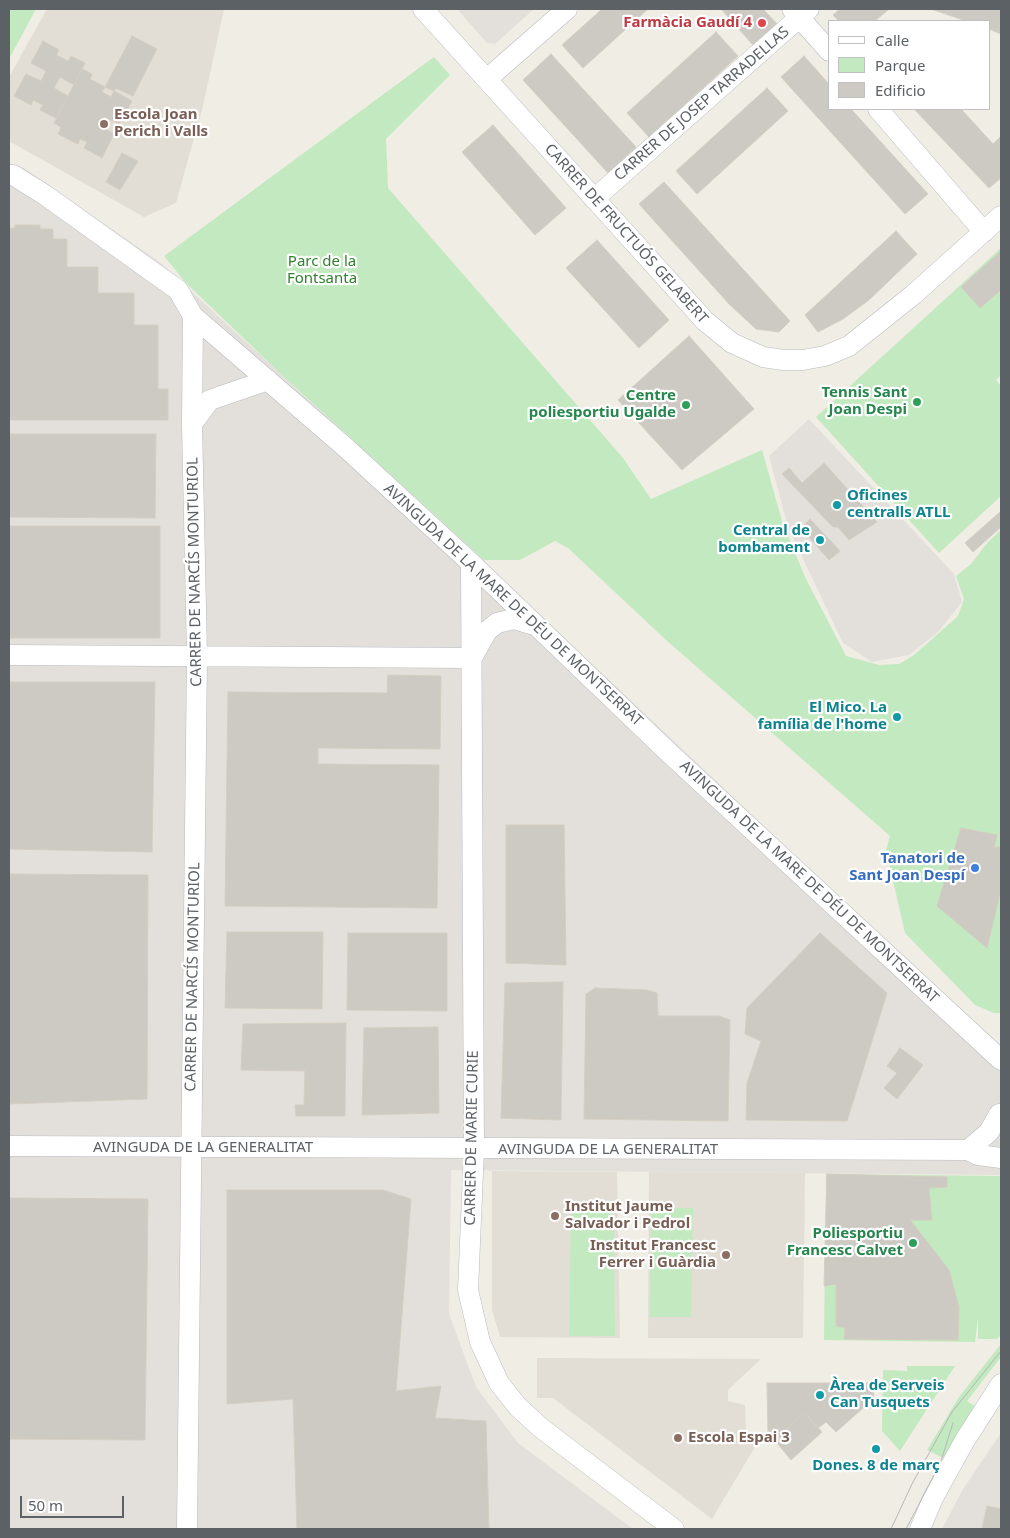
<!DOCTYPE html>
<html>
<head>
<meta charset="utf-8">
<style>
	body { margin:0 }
	#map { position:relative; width:1010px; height:1538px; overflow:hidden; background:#f0ede4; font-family:"Noto Sans",sans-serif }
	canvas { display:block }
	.frame { position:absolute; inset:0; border:10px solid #5c6166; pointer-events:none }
	.legend { position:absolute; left:828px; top:20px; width:162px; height:90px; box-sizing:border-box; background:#fff; border:1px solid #bec0c2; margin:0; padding:6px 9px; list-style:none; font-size:15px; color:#5c6166 }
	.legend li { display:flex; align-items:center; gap:10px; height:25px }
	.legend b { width:25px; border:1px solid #bec0c2 }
	.scale { position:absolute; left:20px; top:1496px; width:104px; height:22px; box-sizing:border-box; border:2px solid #5c6166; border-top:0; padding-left:6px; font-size:15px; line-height:18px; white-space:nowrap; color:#5c6166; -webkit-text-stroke:4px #fff; paint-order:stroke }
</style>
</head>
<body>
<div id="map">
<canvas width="1010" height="1538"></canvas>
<div class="frame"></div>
<ul class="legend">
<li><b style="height:6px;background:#fff"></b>Calle</li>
<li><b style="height:14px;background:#c2e9bf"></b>Parque</li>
<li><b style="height:14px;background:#cdc9c3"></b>Edificio</li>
</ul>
<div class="scale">50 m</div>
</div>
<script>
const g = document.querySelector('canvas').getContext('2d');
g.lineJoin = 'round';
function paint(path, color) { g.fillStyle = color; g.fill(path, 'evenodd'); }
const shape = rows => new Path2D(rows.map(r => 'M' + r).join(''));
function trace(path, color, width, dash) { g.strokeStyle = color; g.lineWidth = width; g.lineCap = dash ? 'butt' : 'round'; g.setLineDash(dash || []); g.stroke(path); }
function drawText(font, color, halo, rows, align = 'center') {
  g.font = font + ' "Noto Sans",sans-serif'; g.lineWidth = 4.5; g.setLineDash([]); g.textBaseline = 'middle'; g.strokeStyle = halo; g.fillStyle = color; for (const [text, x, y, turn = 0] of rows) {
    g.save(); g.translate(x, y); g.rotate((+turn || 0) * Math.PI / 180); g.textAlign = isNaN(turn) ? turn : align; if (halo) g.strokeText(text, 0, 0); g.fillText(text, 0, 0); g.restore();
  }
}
const industrial = shape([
	[457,9,534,9,495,44,487,43],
	[9,164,24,168,161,263,516,592,1001,1050,1001,1175,451,1170,449,1314,476,1387,518,1443,633,1529,9,1529],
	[809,419,954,574,962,602,938,632,909,655,872,662,843,643,788,527,769,456],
	[1001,1433,1001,1529,942,1529,963,1489]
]);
const education = shape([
	[47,9,224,9,203,106,176,203,144,217,9,141,9,77],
	[492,1171,617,1172,620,1338,500,1337,492,1310],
	[649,1172,805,1173,803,1338,648,1338],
	[537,1358,761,1359,728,1390,728,1401,745,1405,746,1430,755,1447,712,1519,553,1398,537,1398]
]);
const green = shape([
	[9,9,36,9,9,59],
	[434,57,450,75,386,139,388,188,623,458,651,499,762,450,782,521,805,577,846,656,879,665,899,664,914,655,958,616,964,599,956,576,971,564,988,542,1001,530,1001,1013,994,1013,975,1005,905,933,886,850,890,836,666,640,568,548,555,541,520,560,484,560,284,377,186,283,164,256],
	[1001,248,1001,375,996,380,1001,386,1001,496,939,553,816,417],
	[826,1174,1001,1176,1001,1335,997,1339,978,1339,978,1317,975,1342,824,1340],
	[651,1208,693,1208,691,1317,650,1317],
	[571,1209,614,1210,615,1336,569,1336],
	[1001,1344,1001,1357,967,1401,975,1406,945,1459,927,1450,959,1397],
	[907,1366,955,1366,900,1451,882,1431,883,1370,907,1371]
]);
const building = shape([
	[602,9,648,9,583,68,562,45,602,9],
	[721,9,763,9,777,24,753,45,721,9],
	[840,9,889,9,875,21,839,21,833,15,840,9],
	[931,9,1001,9,1001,34,989,29,989,21,966,21,931,9],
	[716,32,738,56,649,137,627,113,716,32],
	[132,36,157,49,133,96,116,88,114,91,105,87,132,36],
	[43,41,59,50,56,55,68,61,71,56,85,63,74,85,60,77,54,88,68,96,56,118,40,110,43,105,33,100,31,105,14,96,26,74,41,81,46,71,31,63,43,41],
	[551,54,636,147,608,173,523,80,551,54],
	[804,56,829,84,829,109,851,109,928,194,905,214,781,77,804,56],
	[82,69,92,74,90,79,105,87,102,92,111,97,114,91,132,101,119,124,105,117,100,126,114,134,102,158,84,148,87,142,80,139,78,144,58,134,61,127,54,123,82,69],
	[767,88,788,111,697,194,676,171,767,88],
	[914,109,961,109,993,144,1001,136,1001,178,989,188,914,109],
	[493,125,566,208,535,235,462,152,493,125],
	[122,153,138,161,120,190,106,182,122,153],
	[664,182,790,321,779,332,756,329,730,305,639,204,664,182],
	[15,225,40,225,40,229,53,229,53,239,67,239,67,267,98,267,98,293,134,293,134,325,158,325,158,389,168,389,168,420,9,420,9,228,15,228,15,225],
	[896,231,917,254,869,300,843,319,818,332,805,315,896,231],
	[597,240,669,320,639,348,566,268,597,240],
	[1001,251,1001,290,980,308,961,287,1001,251],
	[689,336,754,409,682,470,618,400,689,336],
	[9,434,156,434,155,518,9,517,9,434],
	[824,463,877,522,849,540,838,527,833,527,782,474,789,468,802,483,824,463],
	[1001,511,1001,527,973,552,965,543,1001,511],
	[810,519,840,551,829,560,801,528,810,519],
	[9,526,160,526,160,638,9,638,9,526],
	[388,675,441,676,440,749,318,748,318,764,439,765,437,908,225,906,228,692,387,693,388,675],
	[9,682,155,682,152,852,9,849,9,682],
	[506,825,564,825,566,965,506,963,506,825],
	[961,828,997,835,994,847,1001,847,1001,889,987,948,937,906,961,828],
	[9,874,148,875,147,1099,9,1104,9,874],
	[227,932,323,932,322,1009,225,1008,227,932],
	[348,933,447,933,447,1011,347,1010,348,933],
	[820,933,887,993,847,1121,746,1120,747,1083,761,1041,745,1034,747,1008,820,933],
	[563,982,561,1120,501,1118,505,983,563,982],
	[595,988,647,990,657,993,658,1016,719,1016,730,1020,728,1121,584,1119,586,994,595,988],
	[346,1023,345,1116,296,1116,295,1105,304,1105,305,1071,241,1070,243,1024,346,1023],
	[438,1027,439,1113,362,1115,364,1028,438,1027],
	[900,1048,923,1065,897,1099,884,1088,897,1073,887,1066,900,1048],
	[827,1174,947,1177,947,1187,929,1188,932,1220,910,1220,949,1270,959,1307,958,1340,844,1339,845,1328,836,1326,836,1284,824,1286,827,1174],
	[227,1190,383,1190,411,1199,396,1391,441,1386,435,1418,486,1421,489,1529,297,1529,293,1399,227,1404,227,1190],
	[9,1198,148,1199,145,1440,9,1439,9,1198],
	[767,1383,874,1383,873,1408,863,1408,836,1432,826,1422,818,1428,805,1413,783,1432,776,1425,768,1432,767,1383],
	[805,1413,822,1432,791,1460,768,1432,776,1425,783,1432,805,1413],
	[987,1506,1001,1509,1001,1529,982,1529,987,1506]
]);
const minor = shape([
	[423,9,705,321,732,343,763,357,783,360,803,360,825,356,849,346,913,295,1001,216],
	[792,9,829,51],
	[487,79,567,9],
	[878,109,984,232],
	[9,175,13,175,45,195,178,290,193,316,345,447,471,563,665,749,1001,1060],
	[594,199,809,9],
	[192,424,210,400,268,380],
	[471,563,474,1149,468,1290,480,1342,499,1383,518,1407,541,1428,674,1529],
	[9,655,472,658],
	[473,656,487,631,497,623,514,619,534,625],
	[9,1146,968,1150,978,1155,1001,1158],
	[968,1150,989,1132,999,1114],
	[187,1529,197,655,192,424,193,316],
	[920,1529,933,1498,965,1440,1001,1384]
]);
const tram = shape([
	[891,1529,912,1484,952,1412,1001,1351],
	[906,1529,940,1464,953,1423]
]);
const markers = [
	[762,23,5,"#e0444e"],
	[104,124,5,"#8d6e63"],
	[917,402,5,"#2e9e5b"],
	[686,405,5,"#2e9e5b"],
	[837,505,5,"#0f9aa8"],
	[820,540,5,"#0f9aa8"],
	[897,717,5,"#0f9aa8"],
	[975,868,5,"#3f7fe0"],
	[555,1216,5,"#8d6e63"],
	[913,1243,5,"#2e9e5b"],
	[726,1255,5,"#8d6e63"],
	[820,1395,5,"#0f9aa8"],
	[678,1438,5,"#8d6e63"],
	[876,1449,5,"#0f9aa8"]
];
const healthNames = [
	["Farmàcia Gaudí 4",752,23]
];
const streetNames = [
	["CARRER DE JOSEP TARRADELLAS",702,104,-41],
	["CARRER DE FRUCTUÓS GELABERT",626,234,48],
	["CARRER DE NARCÍS MONTURIOL",195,572,-91],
	["AVINGUDA DE LA MARE DE DÉU DE MONTSERRAT",513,605,43],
	["AVINGUDA DE LA MARE DE DÉU DE MONTSERRAT",809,882,43],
	["CARRER DE NARCÍS MONTURIOL",193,977,-89],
	["CARRER DE MARIE CURIE",472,1138,-89],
	["AVINGUDA DE LA GENERALITAT",203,1148],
	["AVINGUDA DE LA GENERALITAT",608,1150]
];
const educationNames = [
	["Escola Joan",114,115],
	["Perich i Valls",114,132],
	["Institut Jaume",565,1207],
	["Salvador i Pedrol",565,1224],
	["Institut Francesc",716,1246,"right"],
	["Ferrer i Guàrdia",716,1263,"right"],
	["Escola Espai 3",688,1438]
];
const parkNames = [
	["Parc de la",322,262],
	["Fontsanta",322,279]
];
const leisureNames = [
	["Tennis Sant",907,393],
	["Joan Despi",907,410],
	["Centre",676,396],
	["poliesportiu Ugalde",676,413],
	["Poliesportiu",903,1234],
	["Francesc Calvet",903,1251]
];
const cultureNames = [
	["Oficines",847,496],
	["centralls ATLL",847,513],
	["Central de",810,531,"right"],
	["bombament",810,548,"right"],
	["El Mico. La",887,708,"right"],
	["família de l'home",887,725,"right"],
	["Àrea de Serveis",830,1386],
	["Can Tusquets",830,1403],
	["Dones. 8 de març",876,1466,"center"]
];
const shopNames = [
	["Tanatori de",965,859],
	["Sant Joan Despí",965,876]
];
paint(industrial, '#e3e0dc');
paint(education, '#e2ded5');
paint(green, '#c2e9bf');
paint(building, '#cdc9c3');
trace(building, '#d5cec2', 1);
trace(minor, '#b7bbbf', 21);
trace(minor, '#fff', 20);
trace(tram, '#b6b7b7', 1);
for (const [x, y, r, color] of markers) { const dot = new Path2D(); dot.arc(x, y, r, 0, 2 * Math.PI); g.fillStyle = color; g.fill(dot); trace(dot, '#fff', 2); }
drawText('bold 15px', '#be3a42', '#fff', healthNames, 'right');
drawText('15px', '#5c6166', '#fff', streetNames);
drawText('bold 15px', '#785e54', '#fff', educationNames, 'left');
drawText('15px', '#30822f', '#fff', parkNames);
drawText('bold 15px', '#27864d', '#fff', leisureNames, 'right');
drawText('bold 15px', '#0d838f', '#fff', cultureNames, 'left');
drawText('bold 15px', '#366cbe', '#fff', shopNames, 'right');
</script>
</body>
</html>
